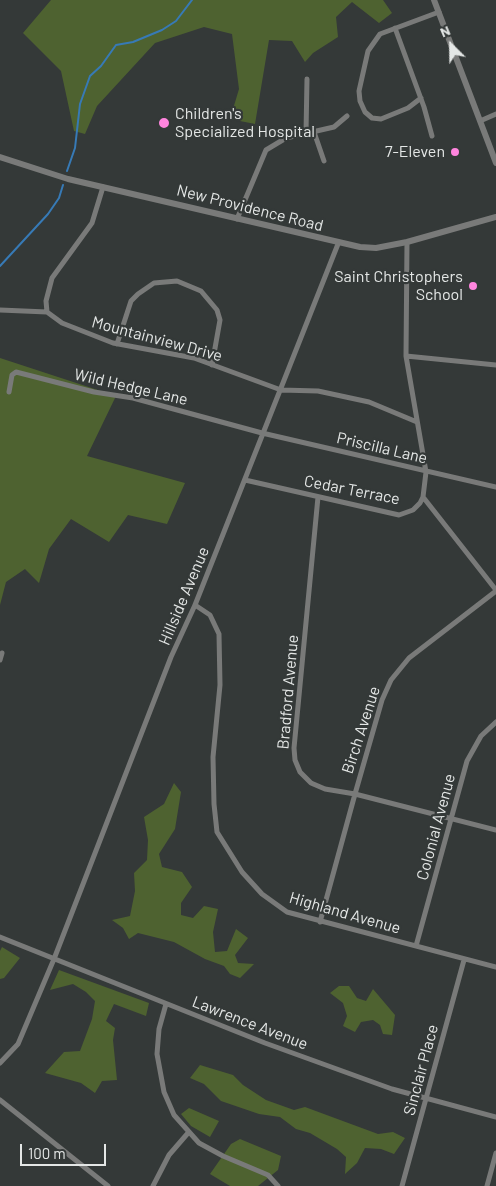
<!DOCTYPE html>
<html>
<head>
<meta charset="utf-8">
<style>
	body { margin:0 }
	#map { position:relative; width:496px; height:1186px; overflow:hidden; background:#343938; font-family:Barlow,sans-serif }
	canvas { display:block }
	.north { position:absolute; left:426px; top:20px; width:50px; height:50px; -webkit-text-stroke:4px #343938; paint-order:stroke; rotate:337deg; font-size:14px; font-weight:700; line-height:20px; text-align:center; color:#e4e7e6 }
	.north::after { content:''; display:block; margin:auto; width:18px; height:22px; background:#e4e7e6; clip-path:polygon(50% 0,100% 100%,50% 72%,0 100%) }
	.scale { position:absolute; left:20px; top:1144px; width:86px; height:22px; box-sizing:border-box; border:2px solid #e4e7e6; border-top:0; padding-left:6px; font-size:15px; line-height:18px; white-space:nowrap; color:#e4e7e6; -webkit-text-stroke:4px #343938; paint-order:stroke }
</style>
</head>
<body>
<div id="map">
<canvas width="496" height="1186"></canvas>
<div class="north">N</div>
<div class="scale">100 m</div>
</div>
<script>
const g = document.querySelector('canvas').getContext('2d');
g.lineJoin = 'round';
function paint(path, color) { g.fillStyle = color; g.fill(path, 'evenodd'); }
const shape = rows => new Path2D(rows.map(r => 'M' + r).join(''));
function trace(path, color, width, dash) { g.strokeStyle = color; g.lineWidth = width; g.lineCap = dash ? 'butt' : 'round'; g.setLineDash(dash || []); g.stroke(path); }
function drawText(font, color, halo, rows, align = 'center') {
  g.font = font + ' Barlow,sans-serif'; g.lineWidth = 4.5; g.setLineDash([]); g.textBaseline = 'middle'; g.strokeStyle = halo; g.fillStyle = color; for (const [text, x, y, turn = 0] of rows) {
    g.save(); g.translate(x, y); g.rotate((+turn || 0) * Math.PI / 180); g.textAlign = isNaN(turn) ? turn : align; if (halo) g.strokeText(text, 0, 0); g.fillText(text, 0, 0); g.restore();
  }
}
const green = shape([
	[51,0,383,0,392,13,379,23,352,2,336,17,338,37,313,53,305,62,292,41,269,40,255,124,230,119,239,89,232,34,204,27,155,43,97,106,85,134,74,131,61,71,23,33],
	[0,358,116,396,87,456,185,483,167,524,128,515,109,542,71,519,49,549,39,583,25,569,6,582,0,605],
	[174,783,181,792,175,829,159,854,162,867,182,872,192,887,181,903,181,915,193,918,204,906,218,909,213,932,215,952,227,951,236,929,248,938,235,955,238,963,254,964,240,978,230,974,224,966,205,959,174,942,138,933,129,939,123,928,112,920,130,916,135,891,134,873,147,860,148,840,144,817,164,804],
	[2,947,20,958,4,978,0,979,0,951],
	[59,970,149,1003,146,1016,114,1004,106,1021,115,1028,113,1040,117,1080,102,1081,95,1093,81,1083,45,1073,64,1052,80,1051,92,1019,95,1001,86,992,73,984,50,990],
	[339,986,349,986,357,998,366,1001,373,989,395,1015,392,1035,383,1034,380,1025,373,1020,361,1022,355,1032,343,1026,347,1016,343,1003,330,993],
	[200,1065,233,1075,243,1085,266,1100,294,1110,305,1107,378,1134,393,1132,405,1138,394,1154,381,1149,365,1148,357,1163,345,1174,346,1157,337,1149,310,1133,296,1129,280,1117,259,1114,221,1101,204,1084,190,1078],
	[189,1108,219,1121,210,1137,191,1126,181,1114],
	[240,1139,281,1156,278,1170,258,1186,230,1186,210,1174,231,1144]
]);
const stream = shape([
	[67,171,75,148,80,104,90,76,101,66,116,45,133,42,162,30,176,21,192,0],
	[0,266,48,214,59,198,63,185]
]);
const minor = shape([
	[395,28,424,107,432,136],
	[421,98,408,108,381,119,372,118,365,112,360,101,359,91,368,51,380,34,439,12],
	[480,121,496,114],
	[314,132,324,161],
	[306,133,307,79],
	[237,219,266,150,286,138,334,127,347,116],
	[0,310,47,312,62,323,113,343,194,358,281,390,318,391,369,402,417,422],
	[47,312,46,301,52,278,92,223,103,187],
	[117,344,131,301,138,294,154,283,177,281,201,291,217,310,220,320,212,365],
	[406,356,496,365],
	[9,392,12,375,16,372,94,392,133,398,262,433,496,487],
	[245,480,399,515,413,510,420,503,423,497,426,472,406,356,407,242],
	[318,497,294,748,295,760,300,772,311,783,325,789,355,794,496,830],
	[423,497,496,590],
	[195,605,210,615,219,634,220,685,213,757,214,804,217,832,242,872,262,894,287,912,496,967],
	[0,660,2,653],
	[320,922,355,794,382,700,391,680,409,658,496,591],
	[0,937,265,1043,392,1089,496,1117],
	[416,946,467,761,481,736,496,722],
	[166,1004,159,1029,157,1054,164,1092,174,1115,199,1143,223,1156,268,1175,278,1186],
	[0,1063,18,1044,54,959,171,657,195,605,338,244],
	[0,1100,108,1186],
	[153,1186,169,1155,188,1133],
	[402,1186,464,960],
	[487,1186,496,1153]
]);
const tertiary = shape([
	[434,0,496,163],
	[0,157,68,179,360,247,376,248,407,242,496,217]
]);
const markers = [
	[164,123,6,"#ff85de"],
	[455,152,5,"#ff85de"],
	[473,286,5,"#ff85de"]
];
const poiNames = [
	["Children's",175,114,"left"],
	["Specialized Hospital",175,132,"left"],
	["7-Eleven",445,152],
	["Saint Christophers",463,277],
	["School",463,295]
];
const streetNames = [
	["New Providence Road",250,208,14],
	["Mountainview Drive",157,339,15],
	["Wild Hedge Lane",131,387,13],
	["Priscilla Lane",382,448,13],
	["Cedar Terrace",352,490,11],
	["Hillside Avenue",184,596,-67],
	["Bradford Avenue",288,692,-85],
	["Birch Avenue",361,730,-72],
	["Colonial Avenue",436,827,-75],
	["Highland Avenue",345,913,16],
	["Lawrence Avenue",250,1023,21],
	["Sinclair Place",421,1070,-75]
];
paint(green, '#4e6230');
trace(stream, '#377ab6', 2);
trace(minor, '#797a79', 5);
trace(tertiary, '#797a79', 6);
for (const [x, y, r, color] of markers) { const dot = new Path2D(); dot.arc(x, y, r, 0, 2 * Math.PI); g.fillStyle = color; g.fill(dot); trace(dot, '#343938', 2); }
drawText('16px', '#e4e7e6', '#343938', poiNames, 'right');
drawText('16px', '#e4e7e6', '#343938', streetNames);
</script>
</body>
</html>
